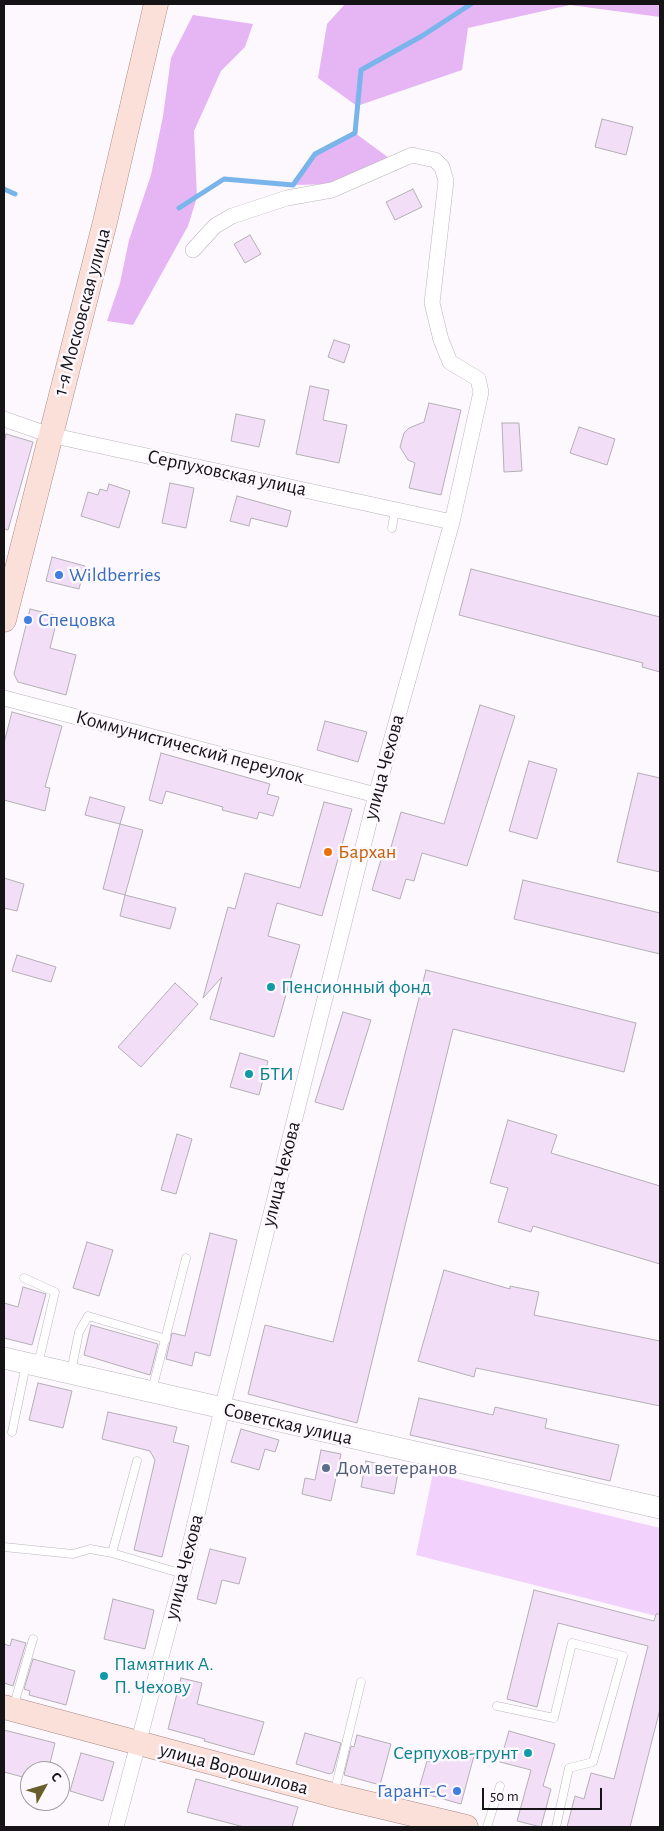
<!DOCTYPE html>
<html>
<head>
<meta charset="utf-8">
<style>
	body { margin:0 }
	#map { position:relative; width:664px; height:1831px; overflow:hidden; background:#fdf8fe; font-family:"Alegreya Sans",sans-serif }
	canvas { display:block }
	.frame { position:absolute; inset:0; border:5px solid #151316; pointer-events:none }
	.north { position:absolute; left:20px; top:1761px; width:50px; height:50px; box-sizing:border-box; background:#fdf8fe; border:1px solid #a09ca1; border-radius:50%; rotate:51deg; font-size:14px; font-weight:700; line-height:20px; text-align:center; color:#151316 }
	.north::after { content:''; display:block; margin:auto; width:18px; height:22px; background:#675f2b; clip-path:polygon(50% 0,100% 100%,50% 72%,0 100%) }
	.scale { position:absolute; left:482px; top:1788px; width:120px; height:22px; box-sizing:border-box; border:2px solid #151316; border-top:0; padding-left:6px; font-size:15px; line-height:18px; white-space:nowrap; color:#151316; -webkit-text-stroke:4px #fdf8fe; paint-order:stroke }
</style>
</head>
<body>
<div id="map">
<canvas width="664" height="1831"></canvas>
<div class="frame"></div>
<div class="north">С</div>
<div class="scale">50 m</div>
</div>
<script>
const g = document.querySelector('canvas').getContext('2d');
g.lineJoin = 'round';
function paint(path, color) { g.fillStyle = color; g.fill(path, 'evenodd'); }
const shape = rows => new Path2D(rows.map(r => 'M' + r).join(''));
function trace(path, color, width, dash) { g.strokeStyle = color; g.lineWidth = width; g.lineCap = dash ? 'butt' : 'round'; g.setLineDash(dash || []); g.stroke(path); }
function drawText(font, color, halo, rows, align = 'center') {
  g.font = font + ' "Alegreya Sans",sans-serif'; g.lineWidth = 5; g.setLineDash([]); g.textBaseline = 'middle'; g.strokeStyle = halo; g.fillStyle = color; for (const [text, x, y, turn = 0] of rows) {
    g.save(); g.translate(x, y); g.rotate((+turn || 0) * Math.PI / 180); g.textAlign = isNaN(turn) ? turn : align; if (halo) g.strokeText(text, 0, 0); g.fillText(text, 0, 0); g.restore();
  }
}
const green = shape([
	[433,1473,660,1528,660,1617,416,1555]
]);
const forest = shape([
	[345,4,660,4,660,17,570,5,468,28,462,70,357,106,318,78,327,24],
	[193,15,253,24,245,47,221,71,194,131,197,197,188,226,133,325,107,321,120,283,129,240,151,175,163,116,171,58],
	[355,133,393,161,338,184,293,185,315,154]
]);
const stream = shape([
	[4,189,15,194],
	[179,208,224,179,293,185,315,154,355,133,361,70,422,36,471,4]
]);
const building = shape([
	[602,119,633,127,626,155,595,147,602,119],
	[413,189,422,207,395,220,386,202,413,189],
	[250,235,261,254,245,263,234,244,250,235],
	[334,340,350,345,344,363,328,357,334,340],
	[310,386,329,390,323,420,347,425,339,463,296,454,310,386],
	[429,403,461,410,441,495,409,488,415,463,408,460,400,447,404,433,409,428,424,422,429,403],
	[236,414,265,420,259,447,231,441,236,414],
	[502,423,519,423,522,471,504,472,502,423],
	[579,427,615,439,607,465,570,453,579,427],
	[6,434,33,442,8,530,4,529,4,443,6,434],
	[170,483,194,488,186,528,162,523,170,483],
	[109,484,130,491,119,528,81,516,88,492,98,495,100,489,107,491,109,484],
	[237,496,291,511,287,527,251,518,249,526,230,521,237,496],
	[52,557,85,566,79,589,46,581,52,557],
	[471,569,660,617,660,672,642,667,643,663,459,615,471,569],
	[30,609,58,616,50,648,76,655,66,695,18,682,14,674,30,609],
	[480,705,515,716,467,866,422,853,414,881,406,879,400,899,372,890,383,853,389,854,401,812,444,824,480,705],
	[12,712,62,726,45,787,50,788,45,811,4,800,4,743,12,712],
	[325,721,367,732,358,762,317,750,325,721],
	[161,753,270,784,267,794,279,797,273,816,259,812,257,819,222,810,223,807,166,791,162,804,149,800,161,753],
	[529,761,557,769,537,839,509,831,529,761],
	[638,773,660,778,660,872,617,862,638,773],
	[90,797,125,807,120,824,85,815,90,797],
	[324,802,352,809,322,916,277,903,268,936,300,945,274,1037,210,1019,222,977,203,998,228,907,235,909,245,873,300,888,324,802],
	[120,824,143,830,125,895,103,889,120,824],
	[4,878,24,884,17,911,4,908,4,878],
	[523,880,660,913,660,954,514,919,523,880],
	[125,895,176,908,170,929,120,916,125,895],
	[17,955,56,967,51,982,12,971,17,955],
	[426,970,636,1023,624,1072,453,1029,357,1423,248,1394,265,1325,333,1342,426,970],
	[175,983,198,1004,141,1067,118,1047,175,983],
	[343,1012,371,1020,343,1110,315,1102,343,1012],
	[240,1053,268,1061,259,1095,230,1087,240,1053],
	[508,1120,557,1135,551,1153,660,1186,660,1264,533,1226,531,1232,498,1222,508,1188,490,1183,508,1120],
	[177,1134,192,1139,176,1194,161,1190,177,1134],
	[210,1233,237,1240,210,1356,195,1352,192,1366,166,1359,172,1333,185,1336,210,1233],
	[87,1242,113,1250,99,1296,73,1288,87,1242],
	[444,1270,510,1289,510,1286,539,1292,534,1315,660,1341,660,1406,476,1368,474,1377,418,1361,444,1270],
	[23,1287,46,1294,32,1345,4,1338,4,1303,18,1307,23,1287],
	[91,1325,158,1344,150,1375,84,1355,91,1325],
	[38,1383,72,1391,63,1428,29,1420,38,1383],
	[419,1398,493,1415,495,1407,547,1419,545,1428,619,1445,610,1481,410,1435,419,1398],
	[108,1412,177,1427,173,1442,189,1446,162,1557,134,1550,155,1460,150,1451,102,1439,108,1412],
	[241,1429,279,1440,275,1452,265,1449,259,1470,231,1462,241,1429],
	[321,1450,341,1454,331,1501,302,1494,305,1478,315,1480,321,1450],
	[366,1461,399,1468,394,1494,361,1487,366,1461],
	[210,1549,246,1558,239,1584,222,1580,216,1604,197,1599,210,1549],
	[534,1590,654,1621,656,1614,660,1614,660,1709,630,1827,567,1827,575,1796,584,1799,591,1773,614,1779,648,1646,558,1623,537,1707,507,1699,534,1590],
	[113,1599,154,1610,145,1649,104,1639,113,1599],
	[12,1639,26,1643,13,1686,4,1683,4,1644,10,1646,12,1639],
	[33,1659,75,1671,66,1705,29,1695,30,1691,24,1689,33,1659],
	[181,1678,202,1683,197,1704,264,1722,254,1755,204,1741,205,1739,168,1729,181,1678],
	[4,1730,55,1743,48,1771,30,1771,30,1779,4,1772,4,1730],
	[509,1731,555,1744,543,1786,551,1789,541,1827,517,1821,531,1770,500,1762,509,1731],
	[305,1733,341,1743,333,1772,330,1774,296,1764,305,1733],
	[357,1735,391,1744,380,1785,344,1775,351,1746,354,1747,357,1735],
	[462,1748,475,1752,461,1804,418,1792,427,1761,431,1762,435,1749,460,1756,462,1748],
	[81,1753,114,1762,103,1801,70,1791,81,1753],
	[196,1779,298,1807,292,1827,244,1827,187,1812,196,1779]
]);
const lane = shape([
	[392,528,395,509],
	[24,1278,55,1292,38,1364],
	[71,1372,79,1332,88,1316,166,1339],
	[152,1390,186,1258],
	[12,1432,26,1365],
	[137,1461,112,1553,183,1574],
	[4,1547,73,1554,90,1549,112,1553],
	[497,1706,554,1718,572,1643,623,1656,593,1762,569,1768,556,1827],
	[13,1708,33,1639],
	[334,1794,361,1682],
	[487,1827,500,1786]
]);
const street = shape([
	[4,419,50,435,452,522],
	[4,698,376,795],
	[116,1827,183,1574,222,1409,376,795,452,522,481,392,478,379,450,362,441,340,432,303,446,181,442,167,435,160,412,155,332,190,287,198,232,216,215,226,193,250]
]);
const secondary = shape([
	[4,1358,660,1508]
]);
const primary = shape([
	[4,620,105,222,156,4],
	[4,1707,333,1795,466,1827]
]);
const markers = [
	[59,575,5,"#3f7fe0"],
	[28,620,5,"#3f7fe0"],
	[328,852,5,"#e8710a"],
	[271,987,5,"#0f9aa8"],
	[249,1074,5,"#0f9aa8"],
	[326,1468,5,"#5c6f8a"],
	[104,1676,5,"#0f9aa8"],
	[528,1753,5,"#0f9aa8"],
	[457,1791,5,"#3f7fe0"]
];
const streetNames = [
	["1-я Московская улица",82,312,-75],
	["Серпуховская улица",227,473,12],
	["Коммунистический переулок",190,747,15],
	["улица Чехова",384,767,-75],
	["улица Чехова",281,1174,-76],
	["Советская улица",288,1424,13],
	["улица Чехова",184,1567,-76],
	["улица Ворошилова",234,1769,15]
];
const shopNames = [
	["Wildberries",69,575],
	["Спецовка",38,620],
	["Гарант-С",447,1791,"right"]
];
const foodNames = [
	["Бархан",338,852]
];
const cultureNames = [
	["Пенсионный фонд",281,987],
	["БТИ",259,1074],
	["Памятник А.",114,1664],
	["П. Чехову",114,1687],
	["Серпухов-грунт",518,1753,"right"]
];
const serviceNames = [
	["Дом ветеранов",336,1468]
];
paint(green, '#f2d1fc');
paint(forest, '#e6b5f4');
trace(stream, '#79b5eb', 5);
paint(building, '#f2def7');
trace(building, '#b4afb5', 1);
trace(lane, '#bab6bc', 9);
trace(street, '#bab6bc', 16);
trace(secondary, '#bab6bc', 22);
trace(primary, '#a98a84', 25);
trace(lane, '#fff', 8);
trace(street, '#fff', 15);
trace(secondary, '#fff', 21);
trace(primary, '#fbdfd9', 24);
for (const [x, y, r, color] of markers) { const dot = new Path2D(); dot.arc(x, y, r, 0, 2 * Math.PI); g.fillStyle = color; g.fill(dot); trace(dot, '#fdf8fe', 2); }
drawText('20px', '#151316', '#fdf8fe', streetNames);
drawText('20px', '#366cbe', '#fdf8fe', shopNames, 'left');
drawText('20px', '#c56008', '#fdf8fe', foodNames, 'left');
drawText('20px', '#0d838f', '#fdf8fe', cultureNames, 'left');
drawText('20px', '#4e5e75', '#fdf8fe', serviceNames, 'left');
</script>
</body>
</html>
